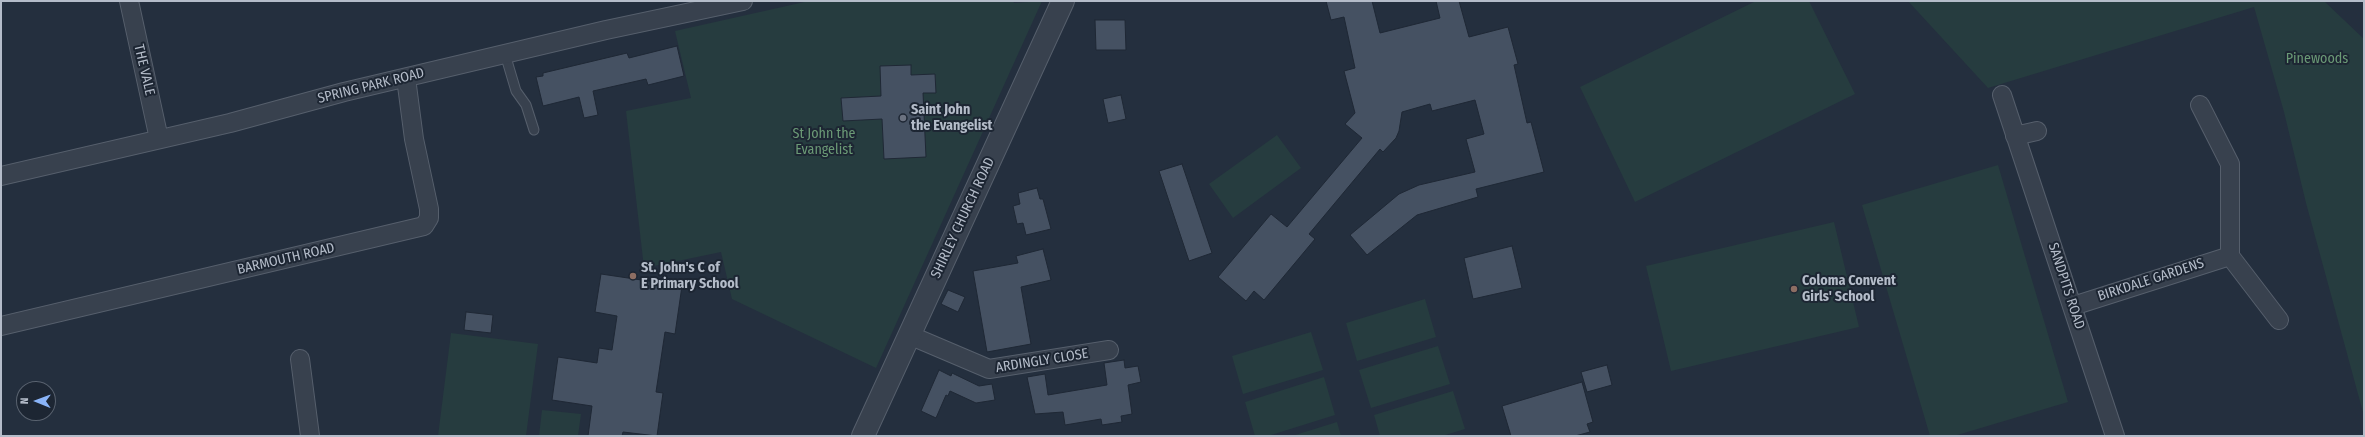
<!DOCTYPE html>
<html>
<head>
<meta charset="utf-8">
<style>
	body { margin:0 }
	#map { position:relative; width:2365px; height:437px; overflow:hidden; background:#242f3e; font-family:"Fira Sans Condensed",sans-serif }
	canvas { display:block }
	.frame { position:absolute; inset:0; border:2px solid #b4bcc9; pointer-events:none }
	.north { position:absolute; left:16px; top:381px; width:40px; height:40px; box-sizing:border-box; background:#1d2633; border:1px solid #59626f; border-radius:50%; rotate:271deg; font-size:11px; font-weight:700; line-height:16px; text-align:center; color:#b4bcc9 }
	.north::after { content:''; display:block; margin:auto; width:14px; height:18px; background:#8ab4f8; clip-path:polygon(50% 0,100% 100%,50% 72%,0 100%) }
</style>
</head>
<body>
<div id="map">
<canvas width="2365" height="437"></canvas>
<div class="frame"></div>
<div class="north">N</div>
</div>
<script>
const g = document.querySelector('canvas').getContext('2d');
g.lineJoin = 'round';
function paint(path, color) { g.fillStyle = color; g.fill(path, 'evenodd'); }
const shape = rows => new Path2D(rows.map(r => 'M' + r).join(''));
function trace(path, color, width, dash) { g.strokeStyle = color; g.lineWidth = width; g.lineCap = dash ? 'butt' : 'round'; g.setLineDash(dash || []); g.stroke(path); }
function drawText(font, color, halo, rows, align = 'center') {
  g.font = font + ' "Fira Sans Condensed",sans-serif'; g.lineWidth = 4; g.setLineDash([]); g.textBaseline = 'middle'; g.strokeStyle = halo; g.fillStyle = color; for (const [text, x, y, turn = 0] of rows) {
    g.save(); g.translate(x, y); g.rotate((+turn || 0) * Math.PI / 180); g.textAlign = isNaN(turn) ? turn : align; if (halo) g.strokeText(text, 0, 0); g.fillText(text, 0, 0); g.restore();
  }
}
const green = shape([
	[809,1,1013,1,1014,3,1042,1,876,368,732,299,721,252,644,268,626,111,691,98,675,31],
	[1756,1,1809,1,1855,94,1635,202,1580,87],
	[1908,1,2324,1,2364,39,2364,416,2306,203,2284,112,2254,7,1988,88],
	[1277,135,1301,168,1233,218,1209,184],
	[1998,165,2068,402,1954,436,1930,436,1862,205],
	[1834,222,1859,327,1671,371,1646,266],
	[1425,299,1436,337,1357,361,1346,323],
	[1311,332,1323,370,1243,394,1232,356],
	[451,333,538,344,526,436,438,436],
	[1438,346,1450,384,1371,408,1359,370],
	[1324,377,1335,415,1268,436,1255,436,1245,402],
	[1453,391,1465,429,1442,436,1380,436,1374,415],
	[542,410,581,414,578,436,539,436],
	[1337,422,1341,436,1292,436]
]);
const building = shape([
	[1326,1,1372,1,1380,33,1440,18,1436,1,1459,1,1469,37,1508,27,1518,64,1514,65,1527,123,1531,122,1544,172,1476,189,1478,197,1417,215,1367,255,1350,235,1399,194,1419,185,1475,172,1466,139,1484,134,1475,100,1432,111,1430,104,1402,112,1399,131,1396,138,1383,152,1380,149,1309,234,1315,239,1264,300,1254,291,1246,301,1218,277,1271,214,1287,227,1362,138,1345,124,1355,113,1344,71,1355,68,1344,17,1331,20,1326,1],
	[1095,20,1125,20,1126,50,1096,50,1095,20],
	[677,46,684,76,648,85,646,79,593,91,598,115,584,118,579,97,543,106,536,77,543,76,543,73,627,53,629,58,677,46],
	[911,65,911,75,935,74,936,93,923,93,926,157,884,159,882,119,843,121,841,98,881,96,880,66,911,65],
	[1121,95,1126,119,1108,123,1103,99,1121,95],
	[1182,164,1212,253,1189,261,1159,171,1182,164],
	[1037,188,1040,199,1043,199,1051,229,1026,235,1023,223,1017,224,1013,206,1020,204,1018,193,1037,188],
	[1512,246,1522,288,1473,299,1464,258,1512,246],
	[1043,249,1051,280,1021,287,1031,344,987,352,973,271,1018,263,1016,256,1043,249],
	[601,274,682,286,675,334,665,332,656,392,663,393,657,436,623,432,622,436,588,436,592,406,552,400,558,357,597,363,599,348,612,350,617,316,595,312,601,274],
	[948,290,965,297,958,312,941,304,948,290],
	[466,312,493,315,491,333,464,330,466,312],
	[1124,360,1125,368,1138,366,1141,382,1128,385,1132,414,1121,416,1122,422,1102,425,1101,419,1065,425,1063,412,1035,414,1027,377,1045,374,1048,395,1107,385,1104,363,1124,360],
	[1607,365,1612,385,1587,392,1581,372,1607,365],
	[939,370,951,376,952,373,979,386,992,384,995,400,976,403,950,391,948,396,946,395,936,418,921,411,939,370],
	[1582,382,1593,422,1587,424,1590,432,1575,436,1511,436,1502,406,1582,382]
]);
const service = shape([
	[505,54,516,91,526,105,534,130]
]);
const minor = shape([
	[129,1,159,139],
	[2002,95,2115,436],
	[2015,136,2037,131],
	[1,176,230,123,344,92,606,30,743,1],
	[2230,256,2279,320],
	[2073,306,2230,256,2230,164,2200,105],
	[1,326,424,226,429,218,429,209,414,139,406,78],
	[909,335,989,369,1109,350],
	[300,359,310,436]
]);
const tertiary = shape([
	[863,436,1063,1]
]);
const markers = [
	[903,118,4,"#6b7280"],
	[633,276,4,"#8d6e63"],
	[1794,289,4,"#8d6e63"]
];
const parkNames = [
	["Pinewoods",2317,59],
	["St John the",824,134],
	["Evangelist",824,150]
];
const streetNames = [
	["THE VALE",144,70,77],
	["SPRING PARK ROAD",371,86,-14],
	["SHIRLEY CHURCH ROAD",963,218,-65],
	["BARMOUTH ROAD",286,259,-13],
	["BIRKDALE GARDENS",2151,280,-18],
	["SANDPITS ROAD",2066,286,72],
	["ARDINGLY CLOSE",1042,361,-9]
];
const poiNames = [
	["Saint John",911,110],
	["the Evangelist",911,126],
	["St. John's C of",641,268],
	["E Primary School",641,284],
	["Coloma Convent",1802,281],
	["Girls' School",1802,297]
];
paint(green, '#263c3f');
paint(building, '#455162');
trace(building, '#1f2835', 1);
trace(service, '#565f6c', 11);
trace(minor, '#565f6c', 20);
trace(tertiary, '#565f6c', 24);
trace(service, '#38414e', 9);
trace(minor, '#38414e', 18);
trace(tertiary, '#38414e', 22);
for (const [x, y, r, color] of markers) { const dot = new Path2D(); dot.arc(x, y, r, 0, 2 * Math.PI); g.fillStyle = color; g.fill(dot); trace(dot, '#1d2633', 1.5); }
drawText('14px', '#6b9a76', '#1d2633', parkNames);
drawText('14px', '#b4bcc9', '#1d2633', streetNames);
drawText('bold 14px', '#b4bcc9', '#1d2633', poiNames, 'left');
</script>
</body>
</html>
